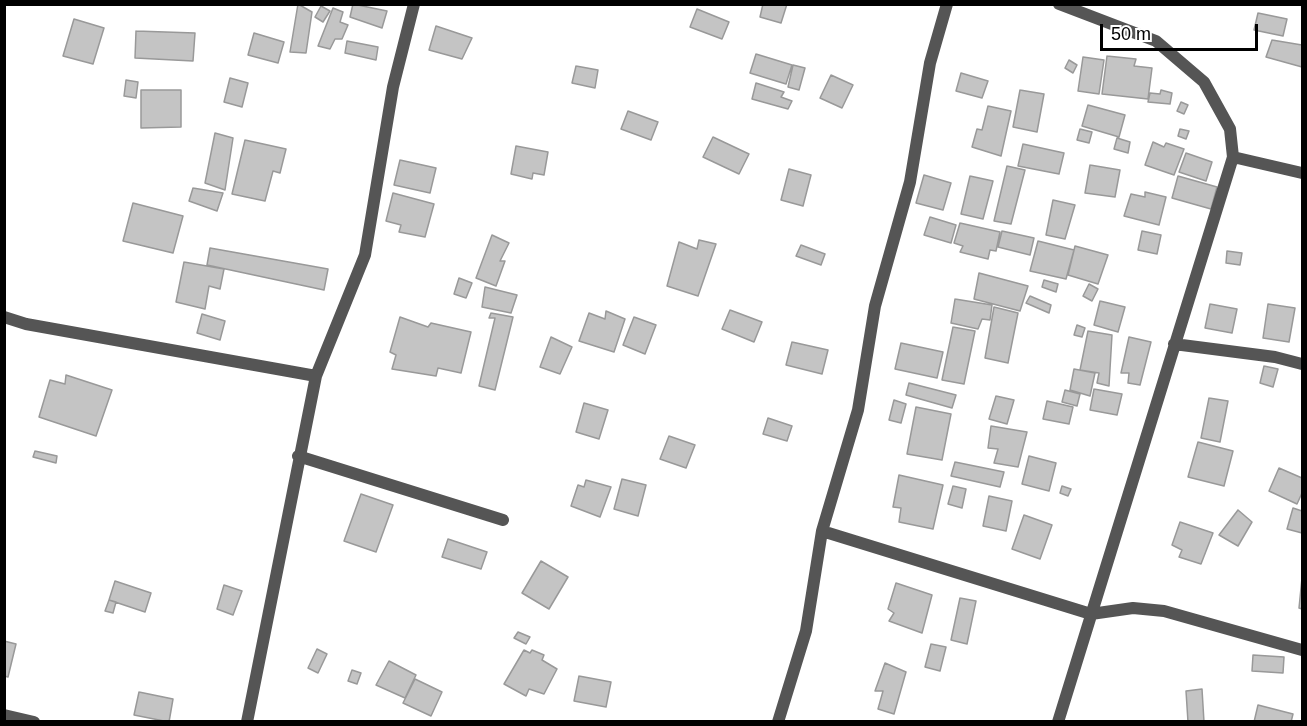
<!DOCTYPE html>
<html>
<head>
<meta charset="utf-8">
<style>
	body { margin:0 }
	#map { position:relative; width:1307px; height:726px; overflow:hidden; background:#fff; font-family:Helvetica,sans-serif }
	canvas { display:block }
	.frame { position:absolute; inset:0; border:6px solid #000; pointer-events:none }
	.scale { position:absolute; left:1100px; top:24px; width:158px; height:27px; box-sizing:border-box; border:3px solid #000; border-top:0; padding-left:8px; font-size:18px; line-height:21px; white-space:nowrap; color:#000; -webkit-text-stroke:4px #fff; paint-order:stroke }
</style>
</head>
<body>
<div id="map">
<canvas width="1307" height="726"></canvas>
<div class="frame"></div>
<div class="scale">50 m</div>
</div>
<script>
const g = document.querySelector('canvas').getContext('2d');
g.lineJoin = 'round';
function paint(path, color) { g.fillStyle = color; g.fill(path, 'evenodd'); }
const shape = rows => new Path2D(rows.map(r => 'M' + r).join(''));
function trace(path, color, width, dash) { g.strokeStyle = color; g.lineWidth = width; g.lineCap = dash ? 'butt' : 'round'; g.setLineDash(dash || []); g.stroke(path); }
const building = shape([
	[298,4,312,12,306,53,290,52,298,4],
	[353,4,387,11,382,28,350,17,353,4],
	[763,4,787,4,781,23,760,17,763,4],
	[321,6,330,11,323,22,315,17,321,6],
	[333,8,343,12,340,22,348,25,342,39,335,39,330,49,318,46,333,8],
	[697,9,729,22,722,39,690,27,697,9],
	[1258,13,1287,19,1283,36,1254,30,1258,13],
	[74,19,104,28,93,64,63,56,74,19],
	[436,26,472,38,462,59,429,50,436,26],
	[136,31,195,33,193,61,135,58,136,31],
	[254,33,284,42,278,63,248,55,254,33],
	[1272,40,1302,45,1302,67,1266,57,1272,40],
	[347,41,378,47,376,60,345,53,347,41],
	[756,54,792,65,786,84,750,73,756,54],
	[1107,56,1136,59,1134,66,1152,68,1148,99,1102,94,1107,56],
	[1083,57,1104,60,1099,94,1078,91,1083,57],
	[1069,60,1077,65,1073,73,1065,68,1069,60],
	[793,65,805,68,799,90,788,87,793,65],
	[576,66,598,70,595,88,572,83,576,66],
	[961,73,988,81,982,98,956,91,961,73],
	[831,75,853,85,842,108,820,98,831,75],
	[230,78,248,83,242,107,224,102,230,78],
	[126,80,138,82,136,98,124,96,126,80],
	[756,83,784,92,781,97,792,101,788,109,752,99,756,83],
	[141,90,181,90,181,127,141,128,141,90],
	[1020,90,1044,94,1037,132,1013,127,1020,90],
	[1161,90,1172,93,1170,104,1148,102,1150,93,1160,94,1161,90],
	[1181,102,1188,105,1184,114,1177,111,1181,102],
	[1088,105,1125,115,1119,137,1082,126,1088,105],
	[988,106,1011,111,1001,156,972,147,977,129,982,130,988,106],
	[628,111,658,122,651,140,621,129,628,111],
	[1080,129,1092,132,1089,143,1077,140,1080,129],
	[1180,129,1189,131,1186,139,1178,136,1180,129],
	[215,133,233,138,225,190,205,183,215,133],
	[713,137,749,154,739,174,703,157,713,137],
	[1117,138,1130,142,1128,153,1114,149,1117,138],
	[245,140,286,149,280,173,273,171,265,201,232,194,245,140],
	[1153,142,1164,147,1166,143,1184,149,1174,175,1145,165,1153,142],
	[1023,144,1064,153,1059,174,1018,166,1023,144],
	[516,146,548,152,544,175,533,173,532,179,511,174,516,146],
	[1186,153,1212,162,1206,181,1179,172,1186,153],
	[400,160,436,168,430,193,394,185,400,160],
	[1090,165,1120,170,1115,197,1085,193,1090,165],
	[1007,166,1025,170,1011,224,994,221,1007,166],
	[789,169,811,175,803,206,781,200,789,169],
	[924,175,951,183,943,210,916,203,924,175],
	[970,176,993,181,983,219,961,214,970,176],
	[1178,176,1217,187,1211,209,1172,198,1178,176],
	[193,188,223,193,217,211,189,201,193,188],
	[1145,192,1166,197,1159,225,1124,216,1131,194,1145,197,1145,192],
	[393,193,434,204,425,237,399,232,401,225,386,221,393,193],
	[1053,200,1075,205,1065,239,1046,235,1053,200],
	[133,203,183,216,173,253,123,241,133,203],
	[930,217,956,225,951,243,924,235,930,217],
	[960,223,1000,232,996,251,990,250,988,259,960,252,963,246,954,243,960,223],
	[1002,231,1034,238,1030,255,998,247,1002,231],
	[1142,231,1161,235,1157,254,1138,250,1142,231],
	[492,235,509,243,500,261,505,261,496,286,476,278,492,235],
	[699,240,716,244,698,296,667,286,679,242,697,249,699,240],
	[1038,241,1074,250,1066,279,1030,271,1038,241],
	[801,245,825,254,821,265,796,256,801,245],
	[1075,246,1108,255,1098,284,1068,275,1075,246],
	[210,248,328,269,324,290,207,265,210,248],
	[1227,251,1242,253,1240,265,1226,263,1227,251],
	[184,262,224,269,220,289,209,286,205,309,176,302,184,262],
	[979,273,1028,286,1020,311,974,299,979,273],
	[459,278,472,283,466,298,454,294,459,278],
	[1044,280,1058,284,1056,292,1042,287,1044,280],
	[1089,284,1098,289,1092,301,1083,296,1089,284],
	[485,287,517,295,511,313,482,307,485,287],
	[1030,296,1051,305,1049,313,1026,303,1030,296],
	[955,299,992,305,990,320,982,319,978,329,951,323,955,299],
	[1100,301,1125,307,1118,332,1094,325,1100,301],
	[1210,304,1237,309,1232,333,1205,328,1210,304],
	[1268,304,1295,308,1289,342,1263,338,1268,304],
	[994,307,1018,313,1008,363,985,358,994,307],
	[730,310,762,322,754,342,722,329,730,310],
	[606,311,625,319,614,352,579,341,589,313,605,319,606,311],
	[491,313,513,317,495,390,479,386,495,318,489,318,491,313],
	[202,314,225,321,220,340,197,333,202,314],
	[400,317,428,327,431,323,471,332,461,373,438,368,436,376,392,369,396,355,390,352,400,317],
	[634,317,656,325,645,354,623,345,634,317],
	[1077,325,1085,328,1082,337,1074,335,1077,325],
	[953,327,975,331,964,384,942,380,953,327],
	[1088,331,1112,335,1109,386,1097,383,1099,373,1080,370,1088,331],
	[551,337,572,347,560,374,540,367,551,337],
	[1129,337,1151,342,1140,385,1128,383,1129,373,1121,373,1129,337],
	[792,342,828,350,822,374,786,365,792,342],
	[901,343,943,352,937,378,895,369,901,343],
	[1264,366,1278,369,1273,387,1260,383,1264,366],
	[1074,369,1095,373,1090,396,1070,390,1074,369],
	[66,375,112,390,96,436,39,417,50,380,65,384,66,375],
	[909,383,956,395,952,408,906,395,909,383],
	[1094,389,1122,394,1117,415,1090,410,1094,389],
	[1065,390,1080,394,1077,406,1062,402,1065,390],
	[996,396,1014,400,1007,424,989,419,996,396],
	[1209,398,1228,401,1220,442,1201,438,1209,398],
	[894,400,906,404,901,423,889,420,894,400],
	[1047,401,1073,407,1069,424,1043,419,1047,401],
	[584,403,608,410,599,439,576,432,584,403],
	[916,407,951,414,942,460,907,454,916,407],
	[768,418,792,426,787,441,763,434,768,418],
	[991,426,1027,432,1018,467,994,463,998,449,988,448,991,426],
	[669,436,695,445,686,468,660,459,669,436],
	[1198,442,1233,451,1224,486,1188,477,1198,442],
	[35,451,57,456,56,463,33,457,35,451],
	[1029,456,1056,463,1049,491,1022,484,1029,456],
	[955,462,1004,472,1000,487,951,476,955,462],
	[1279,468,1302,478,1302,493,1297,504,1269,491,1279,468],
	[899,475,943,485,933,529,899,522,901,508,893,507,899,475],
	[622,479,646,485,638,516,614,509,622,479],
	[586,480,611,487,600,517,571,506,578,485,584,487,586,480],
	[953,486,966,489,962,508,948,504,953,486],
	[1062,486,1071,489,1068,496,1060,493,1062,486],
	[361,494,393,505,376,552,344,541,361,494],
	[989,496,1012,501,1006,531,983,526,989,496],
	[1293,508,1302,511,1302,533,1287,529,1293,508],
	[1238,510,1252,522,1238,546,1219,535,1238,510],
	[1024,515,1052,525,1040,559,1012,549,1024,515],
	[1180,522,1213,533,1201,564,1179,557,1182,550,1172,545,1180,522],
	[448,539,487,552,481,569,442,557,448,539],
	[541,561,568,577,549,609,522,593,541,561],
	[1302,578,1302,609,1299,608,1302,578],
	[115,581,151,593,145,612,109,600,115,581],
	[896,583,932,595,922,633,889,621,894,613,888,609,896,583],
	[224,585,242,591,233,615,217,609,224,585],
	[960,598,976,601,967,644,951,640,960,598],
	[109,600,116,602,113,613,105,611,109,600],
	[518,632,530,637,526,644,514,638,518,632],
	[4,641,16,644,8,677,4,676,4,641],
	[931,644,946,647,940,671,925,667,931,644],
	[317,649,327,654,318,673,308,668,317,649],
	[524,650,530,653,532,650,544,655,542,660,557,669,544,694,529,689,526,696,504,684,524,650],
	[1253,655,1284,657,1283,673,1252,671,1253,655],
	[389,661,416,675,405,698,376,685,389,661],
	[885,663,906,672,894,714,878,709,883,691,875,691,885,663],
	[352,670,361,673,357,684,348,681,352,670],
	[579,676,611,682,606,707,574,701,579,676],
	[415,679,442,692,431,716,403,703,415,679],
	[1202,689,1204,722,1188,722,1186,691,1202,689],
	[139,692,173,699,169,722,134,715,139,692],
	[1258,705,1293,714,1291,722,1254,722,1258,705]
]);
const street = shape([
	[1233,157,1302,173],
	[4,317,26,324,316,376],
	[1174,344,1275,357,1302,364],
	[298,456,503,520],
	[822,531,1091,614,1133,608,1164,611,1302,650],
	[4,715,34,722],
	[247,722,316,376,365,255,393,87,414,4],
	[778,722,806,631,822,531,858,410,875,306,910,182,930,63,947,4],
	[1058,722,1233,157,1230,129,1204,82,1156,41,1059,4]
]);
paint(building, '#c4c4c4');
trace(building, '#999', 1.5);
trace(street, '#555', 12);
</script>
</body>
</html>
